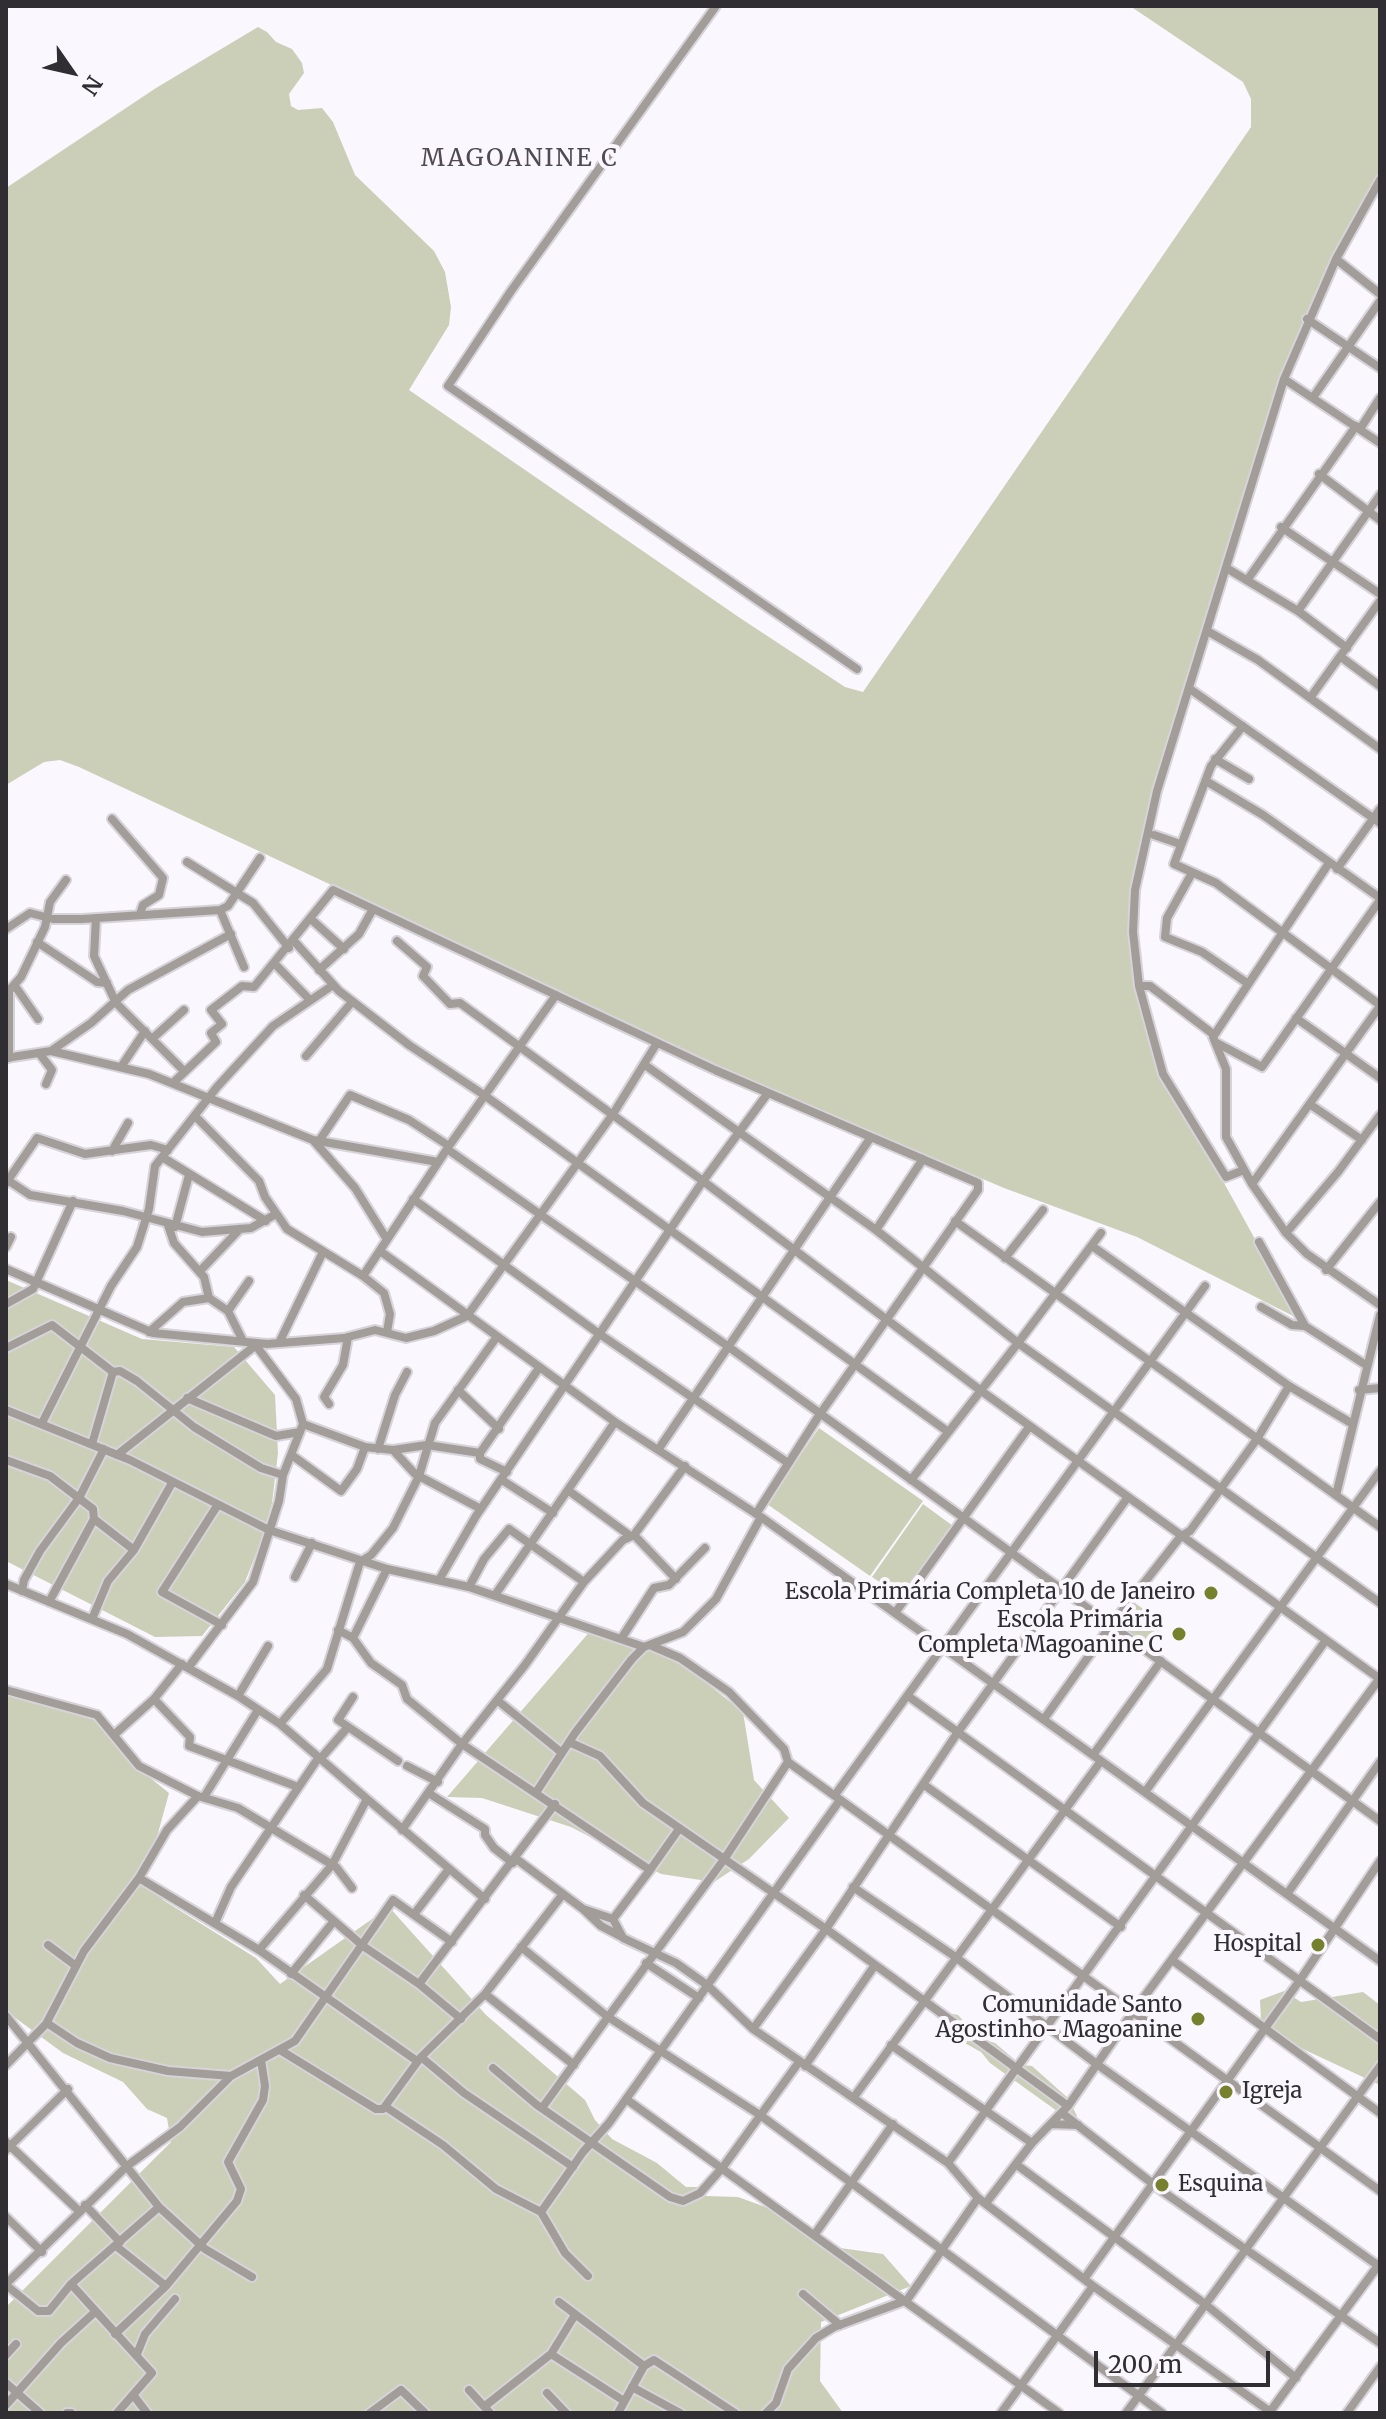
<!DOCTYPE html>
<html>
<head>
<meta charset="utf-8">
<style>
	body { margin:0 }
	#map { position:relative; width:1386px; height:2419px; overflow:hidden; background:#fbf7fe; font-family:Merriweather,serif }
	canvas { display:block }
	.frame { position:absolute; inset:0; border:8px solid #302e32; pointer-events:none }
	.north { position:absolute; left:32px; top:32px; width:80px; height:80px; -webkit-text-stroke:6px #fbf7fe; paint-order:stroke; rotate:124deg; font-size:22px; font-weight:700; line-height:32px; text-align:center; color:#302e32 }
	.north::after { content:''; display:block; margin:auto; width:28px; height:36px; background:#302e32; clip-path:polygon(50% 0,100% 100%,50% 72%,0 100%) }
	.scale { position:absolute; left:1094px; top:2351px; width:176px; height:36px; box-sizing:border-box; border:4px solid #302e32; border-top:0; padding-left:10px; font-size:24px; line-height:28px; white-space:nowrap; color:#302e32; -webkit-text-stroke:6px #fbf7fe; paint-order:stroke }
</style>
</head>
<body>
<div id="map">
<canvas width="1386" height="2419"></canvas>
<div class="frame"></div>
<div class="north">N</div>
<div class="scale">200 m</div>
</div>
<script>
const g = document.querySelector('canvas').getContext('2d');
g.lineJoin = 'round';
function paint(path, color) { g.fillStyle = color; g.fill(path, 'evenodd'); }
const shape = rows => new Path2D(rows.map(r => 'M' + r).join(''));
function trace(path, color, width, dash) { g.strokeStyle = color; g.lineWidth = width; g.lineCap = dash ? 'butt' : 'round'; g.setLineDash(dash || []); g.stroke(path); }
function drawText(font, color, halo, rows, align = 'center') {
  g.font = font + ' Merriweather,serif'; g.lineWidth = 8; g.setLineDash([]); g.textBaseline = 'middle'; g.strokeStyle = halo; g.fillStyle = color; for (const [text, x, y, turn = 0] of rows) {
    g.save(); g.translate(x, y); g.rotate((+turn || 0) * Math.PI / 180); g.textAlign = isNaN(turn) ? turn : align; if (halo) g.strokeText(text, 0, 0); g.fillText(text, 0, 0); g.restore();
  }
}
const green = shape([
	[1130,6,1380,6,1380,172,1335,250,1287,359,1209,618,1149,803,1130,895,1130,955,1154,1059,1169,1093,1207,1152,1299,1319,1137,1237,1004,1188,727,1070,79,767,60,760,44,762,6,785,6,188,156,88,258,27,267,32,276,42,292,49,302,63,304,73,289,94,291,106,298,110,322,108,333,122,355,175,434,251,445,272,451,307,449,325,409,390,740,618,845,687,863,692,1251,127,1251,99,1243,82],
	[6,1280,142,1339,234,1347,275,1395,278,1453,272,1503,261,1541,245,1582,202,1636,155,1637,6,1561],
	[819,1428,923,1501,870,1576,767,1504],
	[923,1504,953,1526,902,1597,872,1577],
	[1135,1603,1165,1625,1149,1647,1119,1624],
	[592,1629,681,1663,743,1712,754,1780,789,1818,749,1859,714,1882,661,1874,571,1827,482,1798,447,1797],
	[6,1693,32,1703,86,1712,105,1729,128,1760,169,1793,157,1837,139,1869,163,1900,256,1958,280,1984,389,1907,486,2015,585,2100,595,2120,612,2139,657,2163,686,2187,700,2187,706,2196,738,2197,771,2209,833,2247,883,2254,911,2286,821,2322,820,2381,843,2413,6,2413,6,2307,171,2142,167,2118,147,2109,123,2082,63,2053,6,2011],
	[1284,1991,1301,2002,1363,1992,1380,2005,1380,2085,1290,2043,1261,2021,1260,2000],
	[930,1997,948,2013,958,2015,979,2038,995,2043,1021,2065,1032,2066,1068,2098,1077,2116,1066,2129,1055,2124,1057,2111,990,2063,981,2052,961,2041,926,2007]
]);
const minor = shape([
	[716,6,511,291,448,386,857,669],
	[1336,259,1380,294],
	[1307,319,1380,368],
	[1284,379,1380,443],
	[1314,396,1380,301],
	[1360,429,1380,398],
	[1319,474,1380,520],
	[1281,527,1380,594],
	[1228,569,1298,611,1347,648],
	[1248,579,1356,426],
	[1298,611,1380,495],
	[1209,632,1258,660,1380,749],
	[1341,657,1380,686],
	[1190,689,1380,823],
	[1310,698,1380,601],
	[1243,726,1211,766,1174,864,1216,883,1380,1005],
	[1215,759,1249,779],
	[1206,781,1263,815,1380,898],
	[112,819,163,878,159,895,143,905,140,914],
	[1154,835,1180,844],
	[187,862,253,903,289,948],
	[1329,863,1213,1037,1226,1069,1226,1137,1252,1184,1286,1233,1307,1254,1380,1305],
	[1337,869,1380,809],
	[1192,873,1167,918,1165,937,1202,952,1247,983],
	[220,910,244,967],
	[96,918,94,956,116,1003,184,1071],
	[312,920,344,949],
	[6,929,30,913,53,919,82,919,220,910,228,906,260,858],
	[294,941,339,991,409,1045,484,1095,947,1431],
	[397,941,427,967,423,976,450,1004,460,1003,703,1181,476,1516,439,1580],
	[37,942,97,982,107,983],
	[275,964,310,1000],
	[319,970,359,934,373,909],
	[15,986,38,1019],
	[1139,986,1150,986,1213,1034],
	[6,994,21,977,45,927,50,902,66,880],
	[1296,1018,1380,1078],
	[153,1038,184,1010],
	[1215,1042,1262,1067,1380,900],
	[51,1051,91,1023,128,990,231,934],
	[39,1053,52,1070,46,1084],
	[306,1056,352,1002],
	[6,1058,51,1051,149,1074,313,1140,438,1162],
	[9,1058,9,991],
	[645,1065,876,1230,1018,1343,1101,1233],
	[121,1067,145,1031],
	[175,1081,216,1042,211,1033,222,1024,211,1010,242,986,254,987,333,890,715,1070,978,1183,978,1190,820,1414,756,1514],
	[768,1093,703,1181,980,1390,1380,1679],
	[1311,1105,1362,1140],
	[196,1117,259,1181,265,1197,287,1229,363,1276,384,1293,390,1314,387,1332],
	[313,1140,355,1188,386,1238],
	[319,1141,350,1095,409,1120,449,1146],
	[447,1149,726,1345,1380,1821],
	[112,1151,128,1123],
	[162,1157,266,1221],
	[1244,1170,1226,1177,1163,1074,1139,986,1133,932,1135,890,1157,791,1284,379,1336,259,1380,180],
	[6,1179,30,1195,123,1211,202,1232,251,1228,276,1214],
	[6,1183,37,1138,85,1154,151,1145,168,1150],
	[1252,1184,1380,1006],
	[413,1199,598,1333,788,1463],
	[955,1221,1380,1527],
	[168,1225,174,1243,204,1277,209,1298],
	[175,1227,189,1175],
	[876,1230,923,1159],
	[1286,1233,1338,1172,1380,1115],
	[1259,1242,1305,1326],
	[1092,1246,1289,1386,1351,1423],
	[6,1247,11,1237],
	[380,1251,615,1422,761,1517,1380,1961],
	[1005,1258,1043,1210],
	[6,1269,153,1333,267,1344,344,1338,375,1330,406,1338,434,1331,467,1316,613,1114,657,1043],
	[1326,1270,1380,1202],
	[200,1271,240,1229],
	[363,1276,449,1146,556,995],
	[6,1304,33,1289,73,1201],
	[1261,1307,1292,1325,1305,1326,1366,1365],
	[228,1311,249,1281],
	[149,1332,183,1302,209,1298,228,1311,243,1341],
	[279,1343,323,1252],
	[6,1348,52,1325,113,1372,120,1371,137,1381,194,1427,261,1468,283,1475],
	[458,1390,499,1429],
	[1359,1390,1380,1388],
	[187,1398,276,1436,300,1432],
	[329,1404,324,1397,343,1365,348,1337],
	[6,1410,130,1460,269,1530,387,1569,469,1587,644,1647],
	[42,1423,111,1286,137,1247,149,1209,155,1166,217,1087,273,1026,333,985],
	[303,1424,365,1447,393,1450,427,1445,480,1453],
	[92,1444,113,1372],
	[378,1449,395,1395,407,1372],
	[393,1450,415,1474,481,1509],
	[658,1450,871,1137],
	[480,1453,539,1368],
	[480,1453,480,1459,507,1472],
	[117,1455,256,1345],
	[293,1456,341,1491,357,1469,365,1447],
	[6,1460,50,1476,93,1509,94,1519,134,1550],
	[502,1480,553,1513],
	[911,1480,1018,1343,1380,1603],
	[569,1491,629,1535],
	[1336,1495,1380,1315],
	[217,1506,162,1592,222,1625],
	[634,1535,676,1579],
	[295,1577,312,1543],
	[6,1584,127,1634,238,1696,280,1724,367,1799],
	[469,1587,484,1559,509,1529,584,1582],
	[22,1591,24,1580,40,1551,79,1498,104,1449],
	[495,1595,615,1422],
	[49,1602,94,1519],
	[895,1613,1029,1427],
	[92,1619,108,1581,134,1550,172,1483],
	[338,1630,353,1638,371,1663,402,1685,407,1699,462,1744,650,1870,613,1919],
	[353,1638,387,1569],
	[621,1639,654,1588,669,1585,705,1548],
	[652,1646,680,1658,729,1692,784,1749,788,1762],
	[188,1668,253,1582,279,1501,283,1475,303,1424,296,1399,254,1343],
	[6,1690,97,1715,139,1766,198,1796,238,1808,336,1867,352,1888],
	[238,1696,268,1646],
	[908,1696,1380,2039],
	[353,1697,338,1720,398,1761],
	[154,1699,190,1737,189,1746,298,1787],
	[497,1700,562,1753],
	[1044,1719,1111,1625,1181,1536,1190,1531,1257,1439,1289,1386],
	[280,1724,327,1669,360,1562,371,1555,393,1528,419,1476,435,1423,496,1338],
	[115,1734,154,1699,182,1664],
	[569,1742,600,1756,643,1803,826,1929,1068,2106],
	[1093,1755,1161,1661],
	[321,1758,348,1727],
	[407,1766,438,1782],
	[923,1784,1121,1927],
	[537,1791,575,1733,632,1659,644,1647,683,1632,716,1599,761,1517],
	[1145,1792,1380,1471],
	[430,1794,485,1829,485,1835,494,1848,513,1863],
	[835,1795,1205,1286],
	[204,1797,258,1710],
	[402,1830,462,1744,525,1665,584,1582,623,1540,634,1535,685,1466],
	[515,1858,583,1909,613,1919,623,1938,676,1963,707,1985,753,2029,948,2163,978,2198,1093,2286,1272,2413],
	[650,1870,679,1829],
	[139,1878,259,1950],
	[853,1887,954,1956,1098,2065,1380,2267],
	[1287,1894,1380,1762],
	[304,1895,363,1946,419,1984,461,2019],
	[583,1909,601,1926,622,1937],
	[415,1913,449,1869],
	[215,1923,231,1887,319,1757],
	[48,1945,76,1966],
	[521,1947,608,2017,542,2108],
	[1172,1960,1380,2113],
	[646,1963,699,1998],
	[291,1974,334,1921],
	[419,1984,555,1804],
	[485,1994,574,2065],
	[6,2016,159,2207,205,2249,252,2277],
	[47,2023,77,2043,110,2058,168,2071,231,2076],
	[753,2029,826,1929,958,1732,1128,1497],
	[891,2045,1032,2143],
	[280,2050,376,2109,383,2109,421,2057,485,1994,563,1894],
	[421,2057,464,2093,573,2167],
	[417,2061,259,1950,332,1865,367,1799,485,1899],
	[6,2065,46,2024,84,1951,139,1878,167,1830,198,1796],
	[805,2066,875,1965],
	[493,2068,537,2105,670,2197,683,2201,700,2193,723,2167,799,2062],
	[854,2097,1101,1761],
	[626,2099,1059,2413],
	[386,2107,443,2145,496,2189,541,2212,565,2253,588,2276],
	[1062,2113,1162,2191,1380,2343],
	[1051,2124,1078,2125],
	[6,2142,79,2211],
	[6,2150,68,2089],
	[948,2163,1326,1640],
	[1017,2165,1205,2304,1296,2378],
	[986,2203,1032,2143,1068,2106,1133,2012,1380,1678],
	[85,2205,120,2242],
	[541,2212,583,2152,609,2123,840,1800],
	[6,2217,42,2252],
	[815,2234,893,2124],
	[116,2246,166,2286],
	[1084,2279,1300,1980,1380,1861],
	[6,2284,127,2166,180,2127,231,2076,295,2041,393,1900,452,1942],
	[71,2284,152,2373,117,2413],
	[6,2285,38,2311,49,2311,71,2284,159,2207],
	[803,2294,840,2325],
	[559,2302,644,2366],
	[115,2334,166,2286,237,2201,241,2189,228,2162,263,2100,265,2086,261,2060],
	[137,2354,145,2334,175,2299],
	[551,2354,624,2401],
	[6,2355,16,2344],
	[6,2383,40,2413],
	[632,2387,680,2413],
	[469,2390,490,2413],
	[547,2393,566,2413],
	[134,2396,147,2413],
	[6,2405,61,2343,95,2312],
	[485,2406,551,2354,575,2315],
	[67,2413,71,2413],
	[370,2413,401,2390,425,2413],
	[618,2413,644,2366,654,2360,735,2413],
	[766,2413,776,2403,788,2369,816,2338,834,2327,907,2300,978,2198],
	[1001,2413,1093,2286],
	[1126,2413,1380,2066],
	[1162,2413,760,2115,608,2017,725,1858,788,1762,1380,2191],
	[1269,2413,1380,2263],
	[1347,2413,1380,2367]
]);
const markers = [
	[1211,1593,8,"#76812d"],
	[1179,1634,8,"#76812d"],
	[1318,1945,8,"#76812d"],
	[1198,2019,8,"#76812d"],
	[1226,2092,8,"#76812d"],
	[1162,2185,8,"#76812d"]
];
const poiNames = [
	["Escola Primária Completa 10 de Janeiro",1195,1593],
	["Escola Primária",1163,1621],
	["Completa Magoanine C",1163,1646],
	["Hospital",1302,1945],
	["Comunidade Santo",1182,2006],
	["Agostinho- Magoanine",1182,2031],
	["Igreja",1242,2092,"left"],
	["Esquina",1178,2185,"left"]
];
const neighbourhoodNames = [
	["MAGOANINE C",520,159]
];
paint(green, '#cbcfb7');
trace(minor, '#d6d3d9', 12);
trace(minor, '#a39d9a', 8);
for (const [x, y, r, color] of markers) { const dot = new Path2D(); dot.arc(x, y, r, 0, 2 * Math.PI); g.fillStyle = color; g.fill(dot); trace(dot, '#fbf7fe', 3); }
drawText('22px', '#302e32', '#fbf7fe', poiNames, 'right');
g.letterSpacing = '2px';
drawText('24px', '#504a54', '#fbf7fe', neighbourhoodNames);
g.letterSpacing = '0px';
</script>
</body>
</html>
